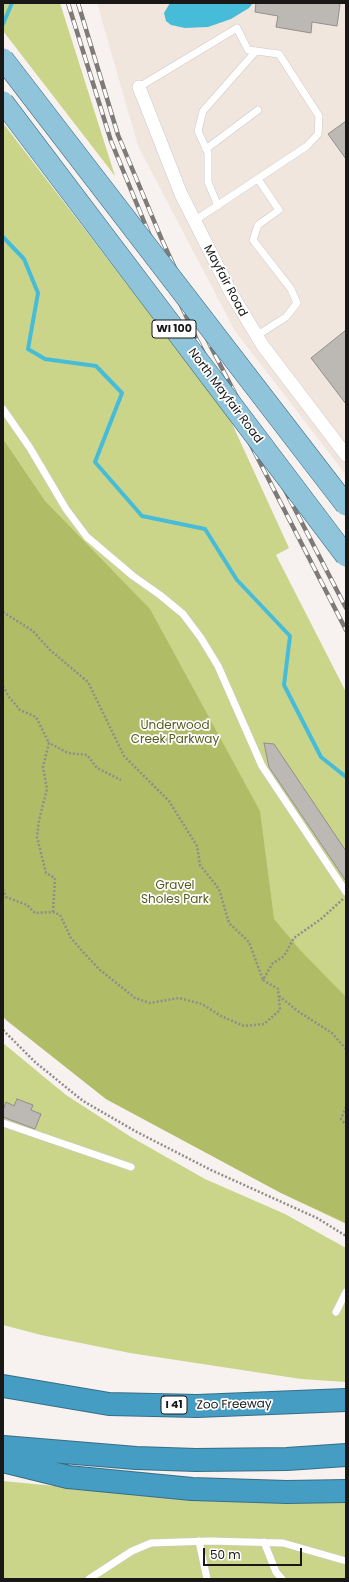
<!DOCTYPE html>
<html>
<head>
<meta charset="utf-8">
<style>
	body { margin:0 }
	#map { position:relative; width:349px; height:1582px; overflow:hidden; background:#f7f2ef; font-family:Poppins,sans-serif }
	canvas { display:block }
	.frame { position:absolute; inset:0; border:4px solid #191817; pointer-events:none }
	.scale { position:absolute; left:203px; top:1548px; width:99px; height:18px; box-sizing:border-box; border:2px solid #191817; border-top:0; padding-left:5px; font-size:12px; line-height:14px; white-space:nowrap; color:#191817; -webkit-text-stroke:3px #fff; paint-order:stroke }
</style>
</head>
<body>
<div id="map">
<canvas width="349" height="1582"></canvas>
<div class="frame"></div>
<div class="scale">50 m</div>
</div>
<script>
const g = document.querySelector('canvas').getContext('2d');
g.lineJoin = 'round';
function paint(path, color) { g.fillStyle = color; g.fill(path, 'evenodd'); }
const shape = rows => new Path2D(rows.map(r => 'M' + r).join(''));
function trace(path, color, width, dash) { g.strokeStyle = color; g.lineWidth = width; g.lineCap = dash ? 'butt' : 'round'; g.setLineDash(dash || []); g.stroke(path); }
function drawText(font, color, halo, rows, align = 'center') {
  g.font = font + ' Poppins,sans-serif'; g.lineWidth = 3.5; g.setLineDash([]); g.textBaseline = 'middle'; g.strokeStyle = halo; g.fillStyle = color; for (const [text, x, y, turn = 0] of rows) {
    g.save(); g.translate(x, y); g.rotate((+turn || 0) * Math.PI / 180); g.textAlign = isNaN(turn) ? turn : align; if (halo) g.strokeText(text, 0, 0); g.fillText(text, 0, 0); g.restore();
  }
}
const built = shape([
	[97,3,346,3,346,475,235,331,138,146]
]);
const green = shape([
	[3,3,60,3,115,176,3,31],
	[3,123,229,417,289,548,276,555,346,692,346,1224,281,1193,106,1099,3,1017],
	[3,1043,66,1095,131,1137,205,1179,285,1214,346,1248,346,1382,301,1379,130,1353,41,1335,3,1325],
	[3,1481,168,1497,346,1481,346,1579,3,1579]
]);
const forest = shape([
	[3,439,45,501,150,609,260,811,274,919,300,950,346,997,346,1223,281,1193,106,1099,6,1020,3,1016]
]);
const water = shape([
	[170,3,253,3,249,8,231,19,208,27,185,28,171,25,166,21,164,13]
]);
const stream = shape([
	[3,24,12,3],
	[3,237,24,259,38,293,28,349,45,359,96,366,122,393,95,462,142,516,205,529,237,580,290,636,284,685,321,757,346,777]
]);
const building = shape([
	[256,3,334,3,340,4,337,26,312,22,311,33,276,27,278,16,255,12,256,3],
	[346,121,346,159,328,134,346,121],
	[346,330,346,404,311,358,346,330],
	[264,743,274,744,346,851,346,881,269,767,264,743],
	[17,1099,33,1105,31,1110,41,1114,35,1129,3,1117,3,1110,6,1102,14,1106,17,1099]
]);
const path = shape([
	[3,612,33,631,50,650,88,682,124,756,169,801,197,846,200,865,219,889,229,923,249,942,263,980],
	[3,686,9,697,20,710,36,717,49,743],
	[3,889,6,897,27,905,35,913,53,912,60,915,71,938,83,952,100,970,135,998,150,1003,179,998,202,1004,221,1016,244,1026,264,1024,280,1010,278,989,263,980,272,964,284,956,294,938,321,919,343,899],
	[53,912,55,878,46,873,37,837,39,820,47,789,43,767,49,743,68,753,87,755,97,768,121,780],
	[279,996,299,1012,332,1033,346,1049],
	[3,1030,35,1062,83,1101,135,1131,211,1170,317,1218,346,1236],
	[346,1107,341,1119,346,1125]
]);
const lane = shape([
	[139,87,237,28,248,50,279,54,319,116,318,134,307,146,194,221],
	[206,149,258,110],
	[218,206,208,182,208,153,198,131,203,111,256,51],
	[256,336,286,317,297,303,291,289,253,240,258,225,279,210,258,179],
	[3,409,30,448,66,509,87,537,133,576,160,595,183,614,201,638,218,666,262,766,346,892],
	[3,1123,131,1167],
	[336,1312,346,1292],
	[199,1541,207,1579],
	[264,1542,276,1572,282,1579],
	[89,1579,132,1551,151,1543,210,1541,283,1543,346,1561]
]);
const street = shape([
	[139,87,181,194,231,293,263,346,346,455]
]);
const highway = shape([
	[3,1386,109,1404,197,1406,346,1400],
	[3,1447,136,1458,196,1460,287,1459,346,1455],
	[3,1461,68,1477,192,1489,287,1492,346,1491]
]);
const rail = shape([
	[68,3,111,141,152,241,196,338,346,630],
	[78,3,118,135,162,240,211,347,346,608]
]);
const primaryBridge = shape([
	[3,59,346,505],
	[3,102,346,556]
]);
const shields = [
	[174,329,44],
	[174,1405,26]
];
const shieldNames = [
	["WI 100",174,329],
	["I 41",174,1405]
];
const streetNames = [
	["Mayfair Road",225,281,62],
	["North Mayfair Road",225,396,53],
	["Zoo Freeway",234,1405,-1]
];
const parkNames = [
	["Underwood",175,726],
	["Creek Parkway",175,740],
	["Gravel",175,886],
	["Sholes Park",175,900]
];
paint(built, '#f1e6de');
paint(green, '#cad58a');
paint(forest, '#b1bc67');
paint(water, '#47bcd9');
trace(stream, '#47bcd9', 4);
paint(building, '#bcb9b5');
trace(building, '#928f8b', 1);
trace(lane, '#cdc9c6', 8);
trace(street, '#cdc9c6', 14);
trace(highway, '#366e87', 24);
trace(path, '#908d8b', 2.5, [2, 2]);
trace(lane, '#fff', 7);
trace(street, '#fff', 13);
trace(highway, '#469dc3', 22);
trace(rail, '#7d7a78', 4.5);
trace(rail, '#fff', 3, [9]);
trace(primaryBridge, '#366e87', 22, []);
trace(primaryBridge, '#90c4db', 21);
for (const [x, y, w] of shields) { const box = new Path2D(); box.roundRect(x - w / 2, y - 9, w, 18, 3); g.fillStyle = '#fff'; g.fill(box); trace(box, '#191817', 1); }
drawText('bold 11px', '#191817', null, shieldNames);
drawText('12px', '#191817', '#fff', streetNames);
drawText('12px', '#565c1f', '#fff', parkNames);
</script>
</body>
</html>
